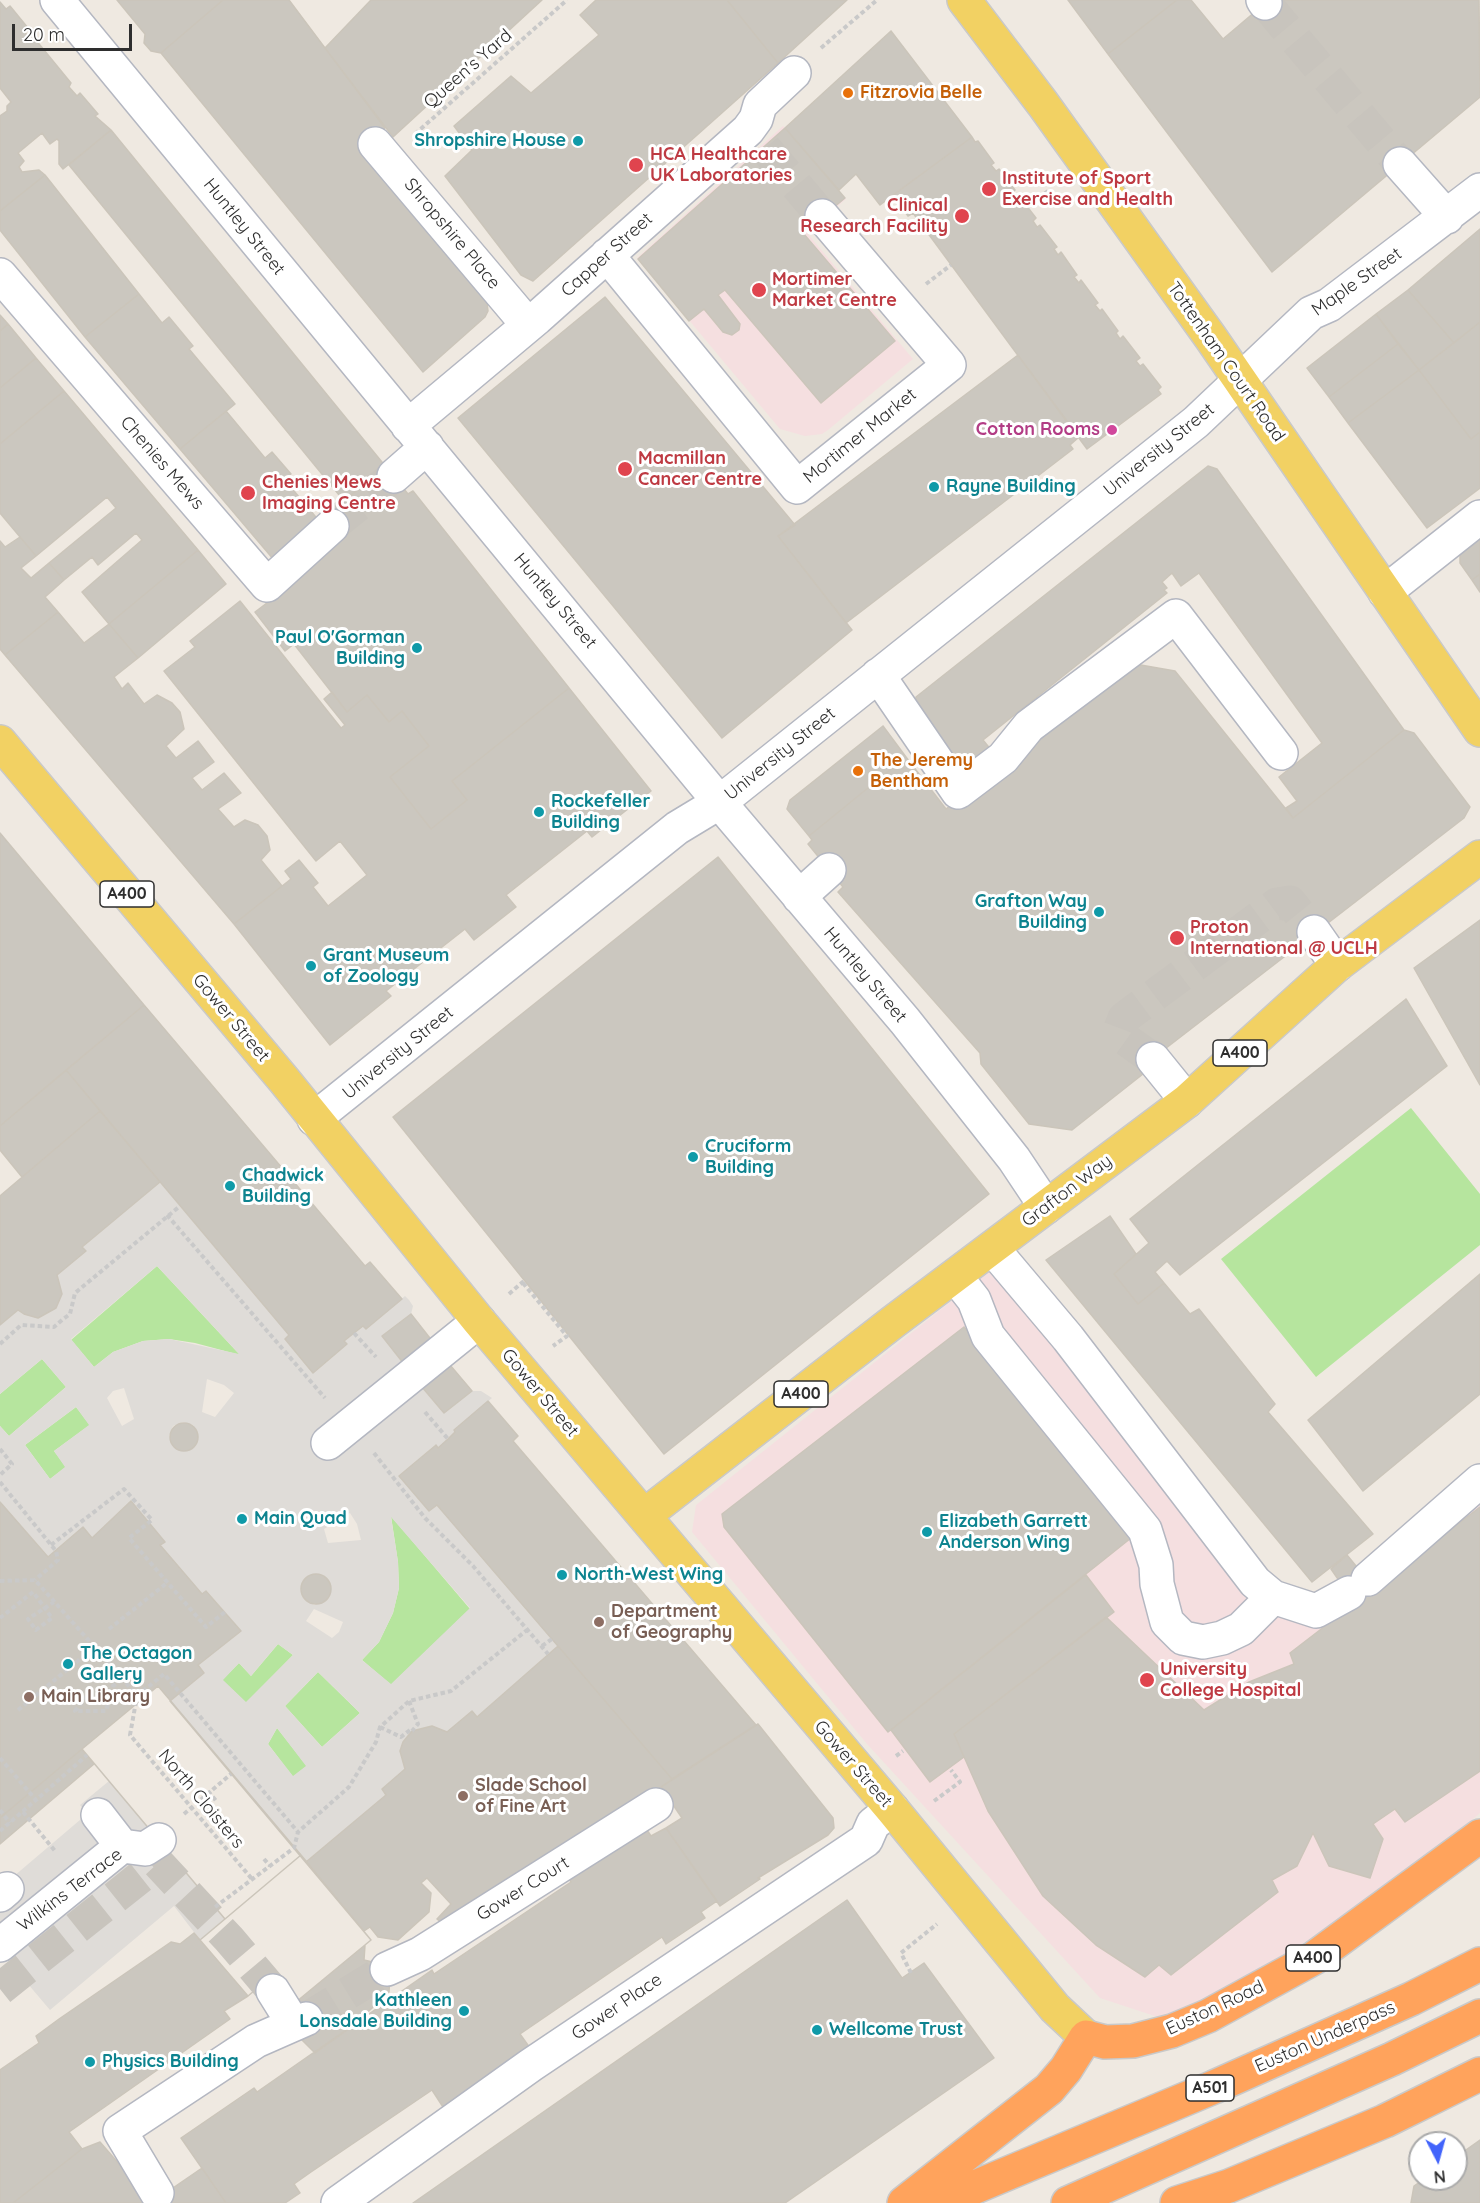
<!DOCTYPE html>
<html>
<head>
<meta charset="utf-8">
<style>
	body { margin:0 }
	#map { position:relative; width:1480px; height:2203px; overflow:hidden; background:#efe9e1; font-family:Quicksand,sans-serif }
	canvas { display:block }
	.north { position:absolute; left:1408px; top:2131px; width:60px; height:60px; box-sizing:border-box; background:#fff; border:2px solid #ababab; border-radius:50%; rotate:174deg; font-size:16px; font-weight:700; line-height:24px; text-align:center; color:#2e2e2e }
	.north::after { content:''; display:block; margin:auto; width:21px; height:27px; background:#4264fb; clip-path:polygon(50% 0,100% 100%,50% 72%,0 100%) }
	.scale { position:absolute; left:12px; top:24px; width:120px; height:27px; box-sizing:border-box; border:3px solid #2e2e2e; border-top:0; padding-left:8px; font-size:18px; line-height:21px; white-space:nowrap; color:#2e2e2e; -webkit-text-stroke:4px #fff; paint-order:stroke }
</style>
</head>
<body>
<div id="map">
<canvas width="1480" height="2203"></canvas>
<div class="north">N</div>
<div class="scale">20 m</div>
</div>
<script>
const g = document.querySelector('canvas').getContext('2d');
g.lineJoin = 'round';
function paint(path, color) { g.fillStyle = color; g.fill(path, 'evenodd'); }
const shape = rows => new Path2D(rows.map(r => 'M' + r).join(''));
function trace(path, color, width, dash) { g.strokeStyle = color; g.lineWidth = width; g.lineCap = dash ? 'butt' : 'round'; g.setLineDash(dash || []); g.stroke(path); }
function drawText(font, color, halo, rows, align = 'center') {
  g.font = font + ' Quicksand,sans-serif'; g.lineWidth = 6; g.setLineDash([]); g.textBaseline = 'middle'; g.strokeStyle = halo; g.fillStyle = color; for (const [text, x, y, turn = 0] of rows) {
    g.save(); g.translate(x, y); g.rotate((+turn || 0) * Math.PI / 180); g.textAlign = isNaN(turn) ? turn : align; if (halo) g.strokeText(text, 0, 0); g.fillText(text, 0, 0); g.restore();
  }
}
const medical = shape([
	[783,126,846,199,807,233,913,359,828,430,822,434,805,436,780,429,637,258],
	[989,1271,1010,1288,1269,1612,1317,1617,1480,1482,1480,1813,1379,1899,1170,2021,1100,1998,867,1744,692,1532,696,1505]
]);
const green = shape([
	[1411,1108,1480,1194,1480,1245,1316,1377,1221,1259],
	[157,1266,240,1355,195,1343,169,1339,143,1341,113,1352,94,1367,71,1340],
	[42,1359,66,1387,9,1436,0,1426,0,1394],
	[76,1407,90,1425,54,1451,66,1467,50,1479,25,1445],
	[391,1516,470,1609,391,1685,362,1660,379,1642,393,1613,399,1588,398,1562],
	[278,1644,293,1655,246,1703,222,1680,239,1663,251,1676],
	[318,1672,360,1713,322,1747,285,1706],
	[277,1728,307,1766,293,1777,268,1744]
]);
const plaza = shape([
	[160,1182,289,1335,285,1339,313,1373,347,1344,344,1341,363,1326,366,1329,405,1296,409,1300,413,1306,411,1314,382,1336,444,1413,472,1391,481,1391,492,1398,454,1430,455,1432,448,1439,438,1448,435,1445,400,1476,437,1505,558,1646,477,1717,472,1711,447,1732,432,1726,411,1731,403,1742,400,1751,405,1769,382,1789,386,1795,306,1862,170,1701,203,1673,198,1665,241,1631,207,1591,202,1594,160,1545,164,1542,131,1501,92,1538,83,1527,48,1557,0,1502,0,1426,9,1436,66,1387,42,1359,0,1394,0,1325,18,1310,24,1314,38,1318,56,1308,62,1294,57,1275,86,1251,82,1247],
	[157,1266,239,1354,169,1339,143,1341,113,1352,94,1367,71,1339],
	[207,1379,224,1385,234,1393,215,1417,202,1412],
	[124,1388,134,1419,122,1426,107,1398,113,1391],
	[76,1407,89,1425,54,1451,65,1467,50,1479,25,1445],
	[183,1422,193,1425,198,1439,193,1448,183,1451,173,1446,169,1436,173,1426],
	[350,1513,357,1524,361,1540,328,1543,324,1529],
	[391,1517,470,1608,391,1684,362,1660,379,1642,393,1613,399,1588,398,1562],
	[315,1574,326,1578,331,1587,329,1598,314,1605,304,1599,301,1589,305,1579],
	[314,1609,343,1622,339,1632,332,1638,306,1621],
	[278,1644,293,1655,246,1702,223,1680,239,1663,251,1676],
	[318,1672,360,1713,322,1747,285,1706],
	[277,1728,306,1766,293,1776,268,1744],
	[109,1781,225,1919,200,1940,174,1906,50,2010,0,1951,0,1874,7,1882,87,1814,80,1805]
]);
const building = shape([
	[117,0,223,0,161,53,151,51,144,43,145,34,117,0],
	[223,0,289,0,385,128,378,133,485,294,482,297,487,303,488,311,485,317,423,372,161,53,223,0],
	[371,0,542,0,393,137,325,48,371,0],
	[596,0,727,0,778,63,533,281,521,275,445,176,472,150,454,126,511,76,531,93,599,35,580,15,596,0],
	[727,0,847,0,778,63,727,0],
	[1068,0,1177,0,1108,54,1068,0],
	[1177,0,1191,0,1223,39,1269,0,1479,0,1480,97,1272,272,1108,54,1177,0],
	[0,2,6,9,10,6,28,28,24,31,30,39,35,39,71,83,69,87,77,96,80,93,98,114,95,116,111,130,63,169,59,164,59,141,57,139,50,144,42,133,18,153,24,161,19,167,22,172,39,170,45,175,0,211,0,116,7,111,7,106,11,102,0,88,0,2],
	[891,31,972,137,880,205,856,174,839,190,785,128,891,31],
	[785,128,845,198,803,233,895,341,821,403,725,290,718,295,740,324,739,330,732,335,723,332,704,309,689,321,638,259,785,128],
	[111,130,386,467,344,501,69,165,111,130],
	[972,137,975,142,978,141,994,163,991,165,996,171,999,169,1015,190,1012,193,1016,198,1019,196,1036,218,1033,221,1037,227,1040,225,1057,247,1054,249,1058,255,1061,252,1077,275,1074,277,1079,283,1081,280,1098,303,1095,305,1100,311,1102,309,1118,331,1116,333,1120,339,1123,336,1140,358,1136,361,1140,366,1143,364,1161,387,1158,390,1161,394,1087,449,913,213,908,216,893,195,972,137],
	[45,175,139,294,85,337,0,230,0,211,45,175],
	[1480,229,1480,322,1454,343,1408,290,1480,229],
	[1408,290,1454,343,1419,370,1376,314,1408,290],
	[139,294,162,323,169,317,193,346,189,349,235,404,180,449,85,337,139,294],
	[605,297,795,525,778,536,852,630,722,738,458,418,605,297],
	[1376,314,1398,344,1329,397,1307,368,1376,314],
	[0,315,8,324,0,331,0,315],
	[1480,322,1480,432,1471,439,1419,370,1480,322],
	[8,324,36,358,0,388,0,331,8,324],
	[1398,344,1419,370,1348,423,1329,397,1398,344],
	[1018,355,1079,437,1070,445,1073,449,846,623,778,536,1018,355],
	[36,358,64,391,0,444,0,388,36,358],
	[1419,370,1471,439,1480,432,1480,488,1427,528,1348,423,1419,370],
	[64,391,198,550,109,624,82,592,142,540,136,533,98,565,92,557,64,580,49,563,116,508,107,497,36,556,0,513,0,444,64,391],
	[226,411,265,458,272,452,291,474,284,479,320,522,274,560,180,449,226,411],
	[1208,466,1217,469,1404,730,1293,818,1286,808,1297,801,1279,777,1322,743,1199,573,1181,586,1172,573,1162,582,1167,588,1164,590,1167,593,983,740,996,756,969,778,915,708,916,697,1208,466],
	[386,467,408,494,413,491,569,688,452,781,467,800,431,829,390,777,429,746,402,711,389,722,367,695,347,712,294,644,285,651,255,612,292,584,325,516,386,467],
	[20,537,36,556,21,568,31,578,49,563,64,580,45,597,58,612,5,655,0,649,0,541,5,547,20,537],
	[1480,537,1480,574,1472,580,1460,563,1460,550,1480,537],
	[198,550,226,584,138,658,109,624,198,550],
	[1480,574,1480,592,1472,580,1480,574],
	[240,601,341,728,345,725,324,699,332,692,347,712,367,695,389,722,402,711,429,746,390,777,431,829,467,800,452,781,569,688,651,791,592,837,587,831,506,895,516,907,474,940,465,929,386,991,391,996,330,1045,234,924,291,879,285,871,299,860,318,883,313,887,328,906,367,875,340,841,316,861,164,671,195,647,190,641,240,601],
	[58,612,84,643,109,624,138,658,114,677,122,689,128,683,144,704,157,695,172,703,180,712,184,729,166,746,176,758,198,741,214,762,192,778,202,790,224,773,241,793,218,809,234,827,245,820,258,825,267,836,270,850,261,860,282,886,234,924,5,655,58,612],
	[1135,664,1175,671,1293,818,1404,730,1414,733,1470,807,1464,818,1139,1069,1143,1074,1072,1130,1029,1124,981,1064,980,1053,838,892,843,887,808,844,812,840,809,836,906,757,946,809,1135,664],
	[883,726,906,757,809,836,787,809,790,800,883,726],
	[0,833,144,1005,0,1126,0,833],
	[718,857,989,1194,664,1454,393,1117,718,857],
	[1480,920,1480,1085,1414,968,1480,920],
	[1406,999,1447,1066,1180,1275,1167,1261,1155,1272,1164,1283,1138,1304,1114,1274,1149,1243,1130,1219,1406,999],
	[144,1005,365,1266,370,1262,402,1299,366,1329,363,1326,354,1333,344,1341,347,1344,313,1373,285,1339,289,1335,66,1070,144,1005],
	[66,1070,100,1111,22,1177,0,1150,0,1126,66,1070],
	[100,1111,160,1182,82,1247,86,1251,57,1275,62,1294,56,1308,38,1318,24,1314,18,1310,0,1325,0,1196,100,1111],
	[1110,1216,1136,1254,1114,1274,1138,1304,1164,1283,1190,1314,1199,1309,1275,1404,1268,1412,1373,1534,1312,1582,1046,1260,1110,1216],
	[1480,1274,1480,1394,1363,1491,1308,1420,1480,1274],
	[411,1314,433,1342,404,1364,382,1336,411,1314],
	[964,1327,1131,1538,888,1732,724,1527,722,1514,964,1327],
	[450,1365,472,1391,444,1413,422,1387,450,1365],
	[488,1401,518,1436,513,1441,756,1725,672,1779,437,1505,429,1511,399,1476,436,1445,438,1448,448,1439,455,1432,454,1430,488,1401],
	'170 1437a14 14 0 1 1 28 0a14 14 0 1 1-28 0Z',
	[131,1501,165,1542,160,1545,202,1594,206,1591,241,1631,198,1665,204,1673,170,1701,371,1940,296,2002,273,1975,248,1996,200,1940,225,1919,82,1749,0,1818,0,1502,48,1557,83,1527,92,1538,131,1501],
	[1480,1507,1480,1771,1405,1822,1395,1809,1373,1824,1383,1839,1370,1878,1329,1866,1313,1833,1297,1866,1272,1880,1278,1892,1171,1975,1159,1965,1145,1977,1096,1945,1043,1896,988,1811,954,1734,1106,1617,1204,1710,1249,1682,1294,1664,1290,1653,1480,1507],
	[1347,1555,1375,1589,1356,1605,1331,1569,1347,1555],
	'301 1589a15 15 0 1 1 30 0a15 15 0 1 1-30 0Z',
	[1086,1575,1114,1612,954,1734,964,1757,930,1782,891,1730,1086,1575],
	[558,1646,672,1779,654,1793,444,1925,437,1919,451,1904,427,1878,421,1883,431,1893,429,1912,398,1940,378,1937,370,1927,364,1931,306,1862,386,1795,382,1789,405,1769,400,1751,403,1742,412,1731,432,1726,447,1732,472,1711,477,1717,558,1646],
	[158,1686,301,1855,225,1919,82,1749,158,1686],
	[758,1724,833,1818,834,1828,828,1835,758,1878,760,1879,720,1906,666,1828,682,1818,661,1787,758,1724],
	[82,1749,94,1764,0,1844,0,1818,82,1749],
	[641,1821,651,1836,666,1828,695,1869,717,1901,701,1912,705,1918,666,1944,662,1937,520,2034,530,2048,443,2107,432,2090,311,2172,294,2184,300,2193,285,2203,226,2203,181,2138,254,2088,257,2092,432,1970,434,1974,571,1882,568,1877,641,1821],
	[301,1855,371,1940,296,2002,273,1975,248,1996,200,1940,301,1855],
	[847,1900,902,1978,924,1963,994,2058,785,2203,413,2203,847,1900],
	[194,1933,248,1996,224,2011,230,2019,69,2132,82,2149,13,2203,0,2203,0,2070,39,2043,36,2036,59,2019,171,1942,180,1944,194,1933],
	[365,1945,364,1960,381,1964,390,1976,389,1992,353,2026,315,2053,253,1991,273,1975,296,2002,365,1945],
	[1480,2140,1480,2203,1411,2203,1414,2186,1424,2179,1456,2179,1456,2157,1480,2140],
	[100,2142,126,2172,143,2203,13,2203,82,2149,100,2142],
	[202,2168,226,2203,151,2203,202,2168]
]);
const minorTunnel = shape([
	[1265,3,1400,164],
	[765,148,822,216],
	[332,526,394,476],
	[1153,1059,1118,1034,1124,1018,1277,904,1290,902,1314,932],
	[0,1989,158,1863,229,1939,273,1991],
	[306,2019,387,1969]
]);
const path = shape([
	[821,48,877,0],
	[415,134,567,0],
	[1027,207,1048,191],
	[926,284,951,265],
	[167,1215,325,1398],
	[523,1283,567,1336,553,1346],
	[509,1294,525,1280],
	[354,1333,376,1357],
	[0,1344,21,1325,54,1327,62,1320,70,1314,75,1293,180,1206],
	[425,1412,448,1439],
	[0,1449,12,1464,0,1475],
	[374,1453,425,1518,473,1566,548,1654],
	[0,1482,56,1551,58,1560,35,1580],
	[51,1545,124,1489,152,1520,129,1538,206,1627,225,1612],
	[0,1581,35,1580,123,1679,137,1696,130,1735,252,1879],
	[0,1618,33,1592,52,1618,36,1630,28,1619,54,1602],
	[109,1629,167,1583],
	[542,1646,552,1639],
	[87,1696,75,1711,106,1711,113,1686,123,1679],
	[137,1696,164,1674,298,1832],
	[409,1701,418,1724,412,1731],
	[18,1710,95,1647],
	[380,1727,401,1737,410,1730],
	[896,1756,903,1751],
	[0,1758,36,1800,87,1755],
	[208,1791,217,1802],
	[934,1801,960,1782,951,1770],
	[0,1810,10,1823],
	[23,1812,55,1851],
	[184,1814,231,1774],
	[0,1831,36,1800],
	[264,1859,270,1866],
	[215,1907,294,1848,298,1832,349,1787,376,1742,380,1727,409,1701,451,1691,527,1630],
	[911,1973,901,1953,937,1924]
]);
const minor = shape([
	[57,0,731,816,905,1021,1014,1159,1046,1207],
	[1263,0,1265,3],
	[375,144,528,325],
	[1400,164,1447,217],
	[607,255,797,487,949,365,822,216],
	[0,275,267,585,332,526],
	[408,426,537,318,748,130,756,119,760,105,794,73],
	[394,476,427,447],
	[1385,592,1480,517],
	[878,675,958,792,1003,758,1029,726,1176,616,1281,753],
	[799,897,829,870],
	[1314,932,1337,965],
	[1153,1059,1187,1101],
	[314,1119,677,828,720,802,1196,422,1311,313,1329,305,1480,190],
	[993,1249,1068,1338,1255,1582,1273,1597,1316,1611,1349,1593],
	[956,1277,974,1300,988,1336,1145,1530,1156,1565,1157,1584,1167,1622,1183,1638,1203,1642,1222,1638,1241,1629,1273,1597],
	[328,1443,479,1321],
	[1368,1579,1480,1481],
	[98,1815,122,1846],
	[0,1895,7,1889],
	[0,1945,122,1846,145,1849,159,1840],
	[387,1969,420,1954,656,1805],
	[273,1991,293,2023],
	[157,2193,120,2131,256,2041,306,2019],
	[338,2203,531,2065,866,1840,873,1824,892,1809]
]);
const major = shape([
	[964,0,1043,104,1211,338,1480,730],
	[0,742,284,1080,479,1321,892,1809,1055,2008,1086,2037],
	[645,1515,893,1322,1187,1101,1337,965,1480,857]
]);
const highway = shape([
	[904,2203,1049,2089,1066,2069,1086,2037,1105,2042,1133,2041,1172,2031,1208,2016,1314,1958,1480,1836],
	[937,2203,1214,2087,1411,1999,1480,1964],
	[1068,2203,1392,2059,1480,2016],
	[1177,2203,1229,2186,1385,2121,1480,2074]
]);
const markers = [
	[848,93,6,"#e8710a"],
	[578,141,6,"#0f9aa8"],
	[636,165,8,"#e0444e"],
	[989,189,8,"#e0444e"],
	[962,216,8,"#e0444e"],
	[759,290,8,"#e0444e"],
	[1112,430,6,"#d1479c"],
	[625,469,8,"#e0444e"],
	[934,487,6,"#0f9aa8"],
	[248,493,8,"#e0444e"],
	[417,648,6,"#0f9aa8"],
	[858,771,6,"#e8710a"],
	[539,812,6,"#0f9aa8"],
	[1099,912,6,"#0f9aa8"],
	[1177,938,8,"#e0444e"],
	[311,966,6,"#0f9aa8"],
	[693,1157,6,"#0f9aa8"],
	[230,1186,6,"#0f9aa8"],
	[242,1519,6,"#0f9aa8"],
	[927,1532,6,"#0f9aa8"],
	[562,1575,6,"#0f9aa8"],
	[599,1622,6,"#8d6e63"],
	[68,1664,6,"#0f9aa8"],
	[1147,1680,8,"#e0444e"],
	[29,1697,6,"#8d6e63"],
	[463,1796,6,"#8d6e63"],
	[464,2011,6,"#0f9aa8"],
	[817,2030,6,"#0f9aa8"],
	[90,2062,6,"#0f9aa8"]
];
const shields = [
	[127,894,54],
	[1240,1053,54],
	[801,1394,54],
	[1313,1958,54],
	[1210,2088,48]
];
const shieldNames = [
	["A400",127,894],
	["A400",1240,1053],
	["A400",801,1394],
	["A400",1313,1958],
	["A501",1210,2088]
];
const streetNames = [
	["Queen's Yard",468,69,-41],
	["Huntley Street",244,227,51],
	["Shropshire Place",452,234,50],
	["Capper Street",607,255,-42],
	["Maple Street",1357,282,-35],
	["Tottenham Court Road",1226,362,55],
	["Mortimer Market",860,436,-39],
	["University Street",1159,450,-39],
	["Chenies Mews",162,463,49],
	["Huntley Street",555,601,50],
	["University Street",780,754,-39],
	["Huntley Street",865,975,50],
	["Gower Street",231,1018,50],
	["University Street",398,1053,-39],
	["Grafton Way",1067,1191,-37],
	["Gower Street",540,1393,50],
	["Gower Street",853,1764,49],
	["North Cloisters",201,1799,50],
	["Gower Court",523,1889,-32],
	["Wilkins Terrace",70,1890,-37],
	["Gower Place",617,2007,-34],
	["Euston Road",1215,2008,-25],
	["Euston Underpass",1325,2037,-24]
];
const foodNames = [
	["Fitzrovia Belle",860,93],
	["The Jeremy",870,761],
	["Bentham",870,782]
];
const cultureNames = [
	["Shropshire House",566,141,"right"],
	["Rayne Building",946,487],
	["Paul O'Gorman",405,638,"right"],
	["Building",405,659,"right"],
	["Rockefeller",551,802],
	["Building",551,823],
	["Grafton Way",1087,902,"right"],
	["Building",1087,923,"right"],
	["Grant Museum",323,956],
	["of Zoology",323,977],
	["Cruciform",705,1147],
	["Building",705,1168],
	["Chadwick",242,1176],
	["Building",242,1197],
	["Main Quad",254,1519],
	["Elizabeth Garrett",939,1522],
	["Anderson Wing",939,1543],
	["North-West Wing",574,1575],
	["The Octagon",80,1654],
	["Gallery",80,1675],
	["Kathleen",452,2001,"right"],
	["Lonsdale Building",452,2022,"right"],
	["Wellcome Trust",829,2030],
	["Physics Building",102,2062]
];
const healthNames = [
	["HCA Healthcare",650,155],
	["UK Laboratories",650,176],
	["Institute of Sport",1002,179],
	["Exercise and Health",1002,200],
	["Clinical",948,206,"right"],
	["Research Facility",948,227,"right"],
	["Mortimer",772,280],
	["Market Centre",772,301],
	["Macmillan",638,459],
	["Cancer Centre",638,480],
	["Chenies Mews",262,483],
	["Imaging Centre",262,504],
	["Proton",1190,928],
	["International @ UCLH",1190,949],
	["University",1160,1670],
	["College Hospital",1160,1691]
];
const hotelNames = [
	["Cotton Rooms",1100,430]
];
const educationNames = [
	["Department",611,1612],
	["of Geography",611,1633],
	["Main Library",41,1697],
	["Slade School",475,1786],
	["of Fine Art",475,1807]
];
paint(medical, '#f5dfe0');
paint(green, '#b6e59e');
paint(plaza, '#dfdcd8');
paint(building, '#cbc7bf');
trace(building, '#cbc5ba', 1.5);
trace(minorTunnel, '#c8c4bd', 33, [33, 16]);
trace(minor, '#b4b7c1', 36);
trace(major, '#c9c9c9', 36);
trace(highway, '#c9c9c9', 36);
trace(path, '#c9c9c9', 4, [4.5, 3]);
trace(minor, '#fff', 33);
trace(major, '#f2d163', 33);
trace(highway, '#ffa35c', 33);
for (const [x, y, r, color] of markers) { const dot = new Path2D(); dot.arc(x, y, r, 0, 2 * Math.PI); g.fillStyle = color; g.fill(dot); trace(dot, '#fff', 2); }
for (const [x, y, w] of shields) { const box = new Path2D(); box.roundRect(x - w / 2, y - 13, w, 26, 4.5); g.fillStyle = '#fff'; g.fill(box); trace(box, '#2e2e2e', 1.5); }
drawText('bold 16px', '#2e2e2e', null, shieldNames);
drawText('18px', '#2e2e2e', '#fff', streetNames);
drawText('bold 18px', '#c56008', '#fff', foodNames, 'left');
drawText('bold 18px', '#0d838f', '#fff', cultureNames, 'left');
drawText('bold 18px', '#be3a42', '#fff', healthNames, 'left');
drawText('bold 18px', '#b23c85', '#fff', hotelNames, 'right');
drawText('bold 18px', '#785e54', '#fff', educationNames, 'left');
</script>
</body>
</html>
